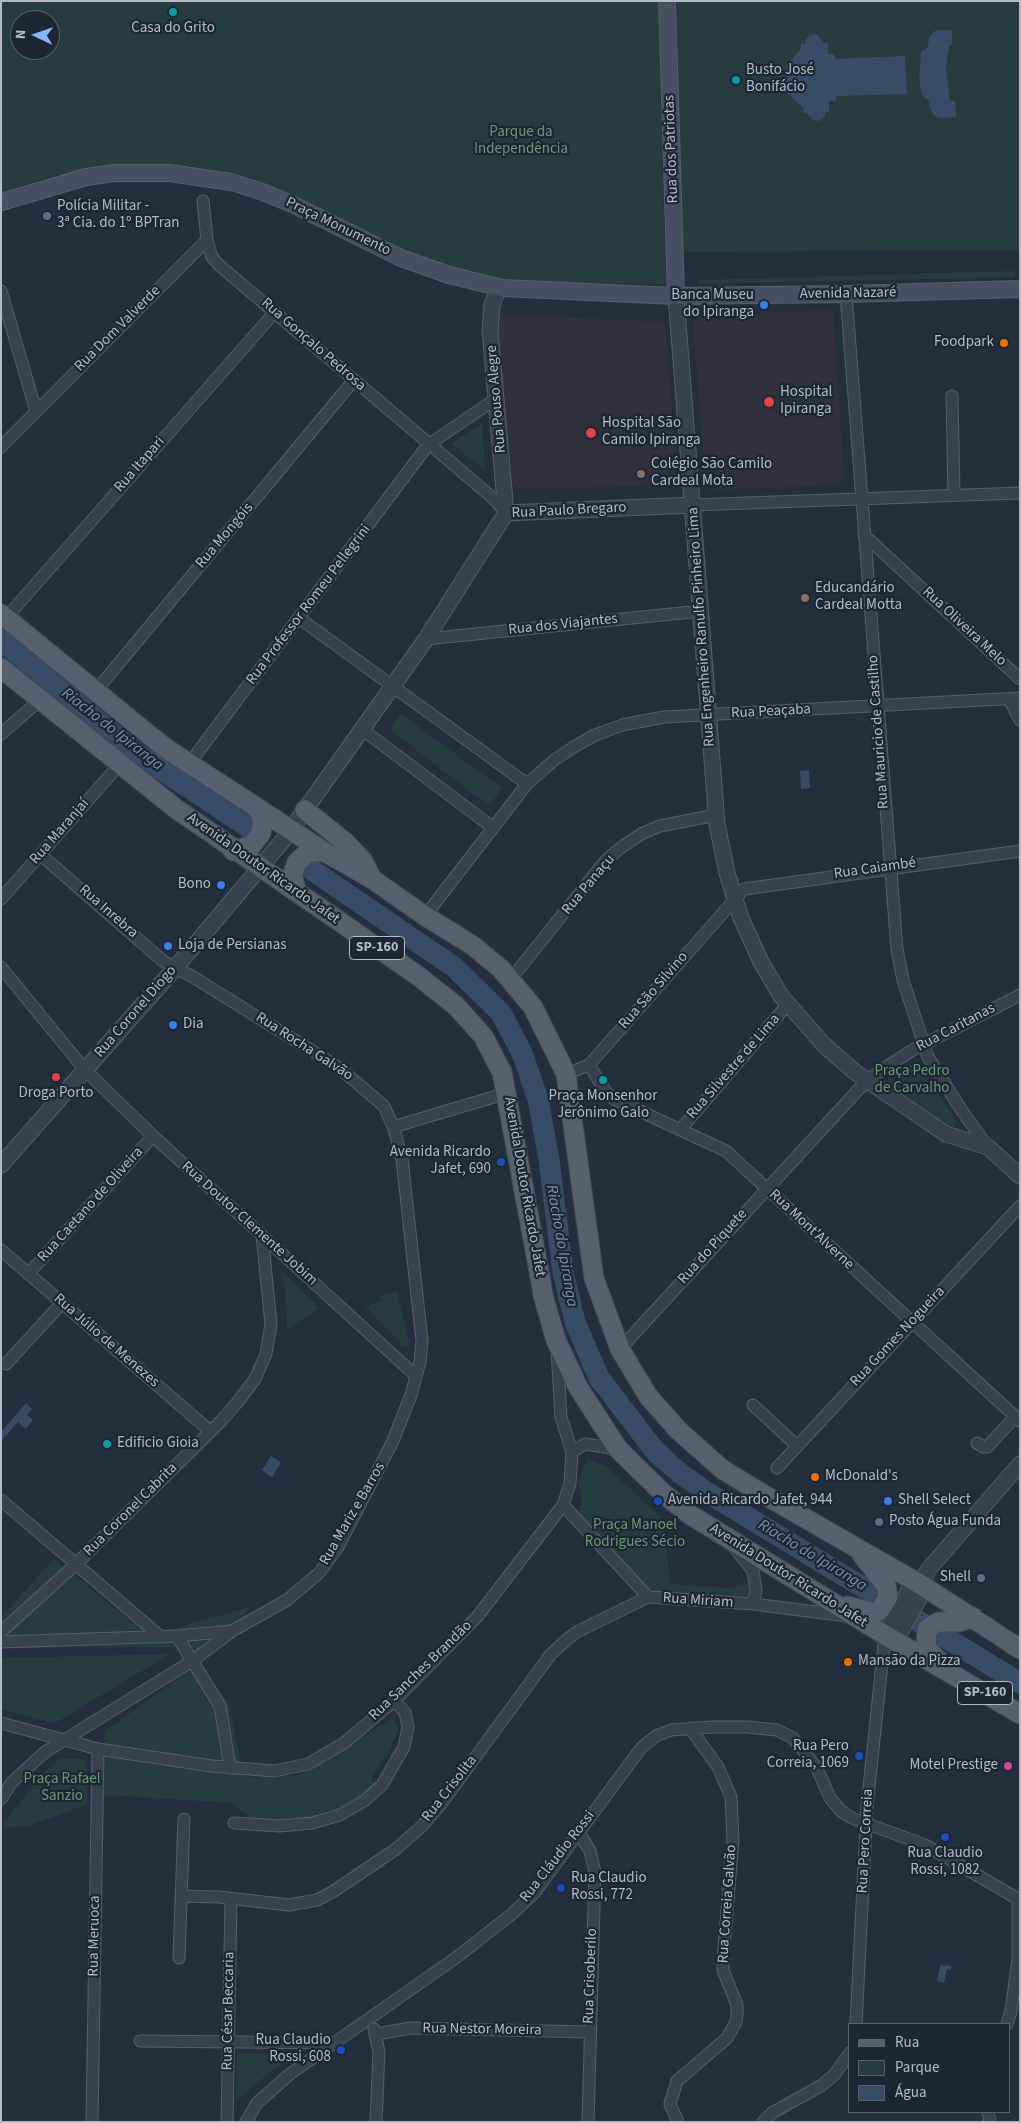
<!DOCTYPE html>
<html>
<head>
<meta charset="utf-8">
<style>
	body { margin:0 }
	#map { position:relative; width:1021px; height:2123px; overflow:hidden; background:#242f3e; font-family:"Source Sans 3",sans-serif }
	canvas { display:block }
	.frame { position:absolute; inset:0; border:2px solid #b4bcc9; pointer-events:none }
	.legend { position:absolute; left:848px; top:2023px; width:162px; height:90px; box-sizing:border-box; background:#1d2633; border:1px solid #59626f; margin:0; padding:6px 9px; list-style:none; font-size:15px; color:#b4bcc9 }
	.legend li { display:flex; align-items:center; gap:10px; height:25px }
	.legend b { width:25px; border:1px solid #59626f }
	.north { position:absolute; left:10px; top:10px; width:50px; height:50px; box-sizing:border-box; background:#1d2633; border:1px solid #59626f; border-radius:50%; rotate:273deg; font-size:14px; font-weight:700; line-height:20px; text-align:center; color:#b4bcc9 }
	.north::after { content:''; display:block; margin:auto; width:18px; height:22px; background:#8ab4f8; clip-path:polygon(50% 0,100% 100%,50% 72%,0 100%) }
</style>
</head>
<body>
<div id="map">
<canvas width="1021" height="2123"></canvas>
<div class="frame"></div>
<ul class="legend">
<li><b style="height:6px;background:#56606e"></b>Rua</li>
<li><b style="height:14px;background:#263c3f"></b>Parque</li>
<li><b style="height:14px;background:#394c67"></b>Água</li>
</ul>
<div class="north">N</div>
</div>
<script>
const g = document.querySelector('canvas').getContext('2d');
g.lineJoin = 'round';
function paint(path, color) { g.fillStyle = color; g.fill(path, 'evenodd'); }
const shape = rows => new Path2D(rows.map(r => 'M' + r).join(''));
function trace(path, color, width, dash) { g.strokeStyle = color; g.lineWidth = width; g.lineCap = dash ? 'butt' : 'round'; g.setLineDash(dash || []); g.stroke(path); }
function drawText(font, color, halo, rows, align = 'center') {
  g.font = font + ' "Source Sans 3",sans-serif'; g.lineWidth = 4.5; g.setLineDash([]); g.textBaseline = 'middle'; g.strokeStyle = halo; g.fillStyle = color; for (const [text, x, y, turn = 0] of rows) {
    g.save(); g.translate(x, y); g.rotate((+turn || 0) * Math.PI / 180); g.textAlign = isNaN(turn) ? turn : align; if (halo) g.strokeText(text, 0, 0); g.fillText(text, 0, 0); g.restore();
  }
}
const medical = shape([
	[830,310,833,313,844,476,837,485,711,490,706,485,693,323,700,316,704,315],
	[497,314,662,322,665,325,677,473,674,479,669,485,522,489,517,487,513,483]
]);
const green = shape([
	[1,1,661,1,660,89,666,284,531,283,493,281,438,269,380,242,298,196,251,178,209,169,172,164,106,165,53,176,1,193],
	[20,20,50,20,50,50,20,50],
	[676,1,1020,1,1020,250,683,252],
	[1015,271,1015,277,699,284,699,280],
	[482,423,485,468,483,469,451,443],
	[401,714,502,788,489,806,390,730],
	[913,1063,921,1067,956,1121,953,1128,888,1083,888,1079],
	[281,1271,320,1308,287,1329,286,1296],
	[397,1291,409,1341,408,1346,402,1345,365,1306,381,1301,380,1296],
	[588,1459,607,1467,664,1521,670,1584,728,1588,749,1584,749,1597,649,1595,579,1516,582,1499,578,1480],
	[54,1559,150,1636,252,1606,201,1663,229,1705,244,1777,301,1775,392,1718,399,1728,388,1754,371,1779,376,1786,334,1813,331,1809,310,1819,254,1821,231,1803,108,1795,102,1797,105,1731,188,1671,175,1647,1,1648,1,1617],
	[170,1654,55,1723,1,1709,1,1658],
	[74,1758,86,1761,88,1804,28,1826,4,1828,3,1824,42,1774,59,1759],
	[237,2053,293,2054,236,2100]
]);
const water = shape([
	[936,30,952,30,952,45,950,45,948,53,946,69,950,101,955,101,956,117,939,118,934,115,930,109,929,101,922,95,919,79,921,54,922,51,927,48,930,36],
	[817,34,824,43,828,43,828,54,834,54,835,59,905,56,907,94,836,96,836,101,829,101,829,112,826,112,824,118,819,121,812,120,807,113,804,113,803,107,788,94,784,84,784,74,787,64,801,49,801,44,805,44,806,38,811,35],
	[809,770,810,788,801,789,800,771],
	[26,1403,32,1409,27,1415,33,1420,26,1429,18,1422,2,1440,1,1432],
	[271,1456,281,1462,272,1478,262,1470],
	[940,1965,951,1966,951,1970,947,1969,944,1983,937,1981]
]);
const river = shape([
	[1,640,135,752,252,830],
	[309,868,454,967,501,1013,522,1053,538,1099,549,1160,563,1272,575,1322,599,1378,656,1452,681,1474,708,1493,1020,1683]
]);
const minor = shape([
	[207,240,212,257,219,265,494,499,506,513],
	[1,291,36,411],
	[846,294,897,949,903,980,928,1057,964,1114,988,1147],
	[952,396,954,495],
	[1,447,207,240,203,201],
	[693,505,1020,493],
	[864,535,1020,679],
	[6,618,275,312],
	[299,618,527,784],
	[426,639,701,611],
	[95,692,354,380],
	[1009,699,1020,720],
	[363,730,492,827],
	[1,734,40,700],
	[189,764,428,445,497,398],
	[1,899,119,765],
	[425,916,527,784,553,761,572,748,595,735,622,725,664,717,1020,698],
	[1,967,85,1070,153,1136,416,1376],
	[511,979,606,860,623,846,643,833,660,826,716,815],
	[589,1065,606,1092,614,1099,726,1151,1020,1421],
	[566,1074,589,1065,744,889,1020,851],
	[393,1127,507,1093],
	[680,1130,788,1004],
	[1,1250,210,1431],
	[28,1274,153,1136],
	[620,1349,859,1089,880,1071,911,1051,1020,995],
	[6,1364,62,1303],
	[753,1405,797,1446],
	[977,1443,983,1447,987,1447,1015,1417],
	[572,1452,585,1444,618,1449],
	[777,1468,1020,1206],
	[1,1500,161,1637],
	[563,1505,648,1597,753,1604,847,1616],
	[734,1547,753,1571,756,1590,753,1604],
	[1,1632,76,1564,221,1421,236,1404,255,1379,266,1354,271,1324,262,1235],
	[177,1636,220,1706,230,1768],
	[1,1642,177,1636,232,1631,287,1600,319,1573,338,1547,392,1443,411,1395,420,1362,422,1341,402,1159,394,1129,384,1106,338,1067,193,977,163,961,41,855],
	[1,1723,98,1749,212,1766,274,1771,308,1764,344,1743,394,1701,477,1617,563,1505,570,1484,572,1452,561,1417,557,1350],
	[1,1799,12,1782,45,1752,192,1661,232,1631],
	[234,1823,279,1826,312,1823,340,1815,364,1801,382,1785,404,1747,408,1727,405,1712,394,1701],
	[579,1833,590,1851,595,1872,588,2122],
	[181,1896,219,1897,289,1905,317,1900,334,1891,396,1849,422,1826,441,1804,551,1654,563,1643,575,1633,648,1597],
	[179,1958,184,1819],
	[856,2024,867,1806,885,1635],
	[1007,2024,1011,2011,1018,1959,1018,1899],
	[374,2029,379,2052,376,2122],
	[376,2034,411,2028,589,2032],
	[140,2041,332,2043],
	[988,2112,990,2122],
	[92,2122,98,1749],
	[227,2122,231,1900],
	[246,2122,257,2103,290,2074,457,1957,512,1914,535,1892,641,1748,656,1736,671,1730,712,1727,747,1727,777,1730,793,1738,817,1768,830,1798,841,1811,852,1818,925,1845,1020,1900],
	[678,2122,670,2104,677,2081,727,2038,736,2022,737,2014,737,2005,723,1970,723,1959,733,1840,731,1797,718,1767,690,1728],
	[763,2122,772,2113,822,2085,834,2075,850,2053]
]);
const tertiary = shape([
	[499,287,492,305,490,330,506,513],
	[676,296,717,824,727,873,741,918,761,962,781,996,825,1046,855,1072,946,1134,988,1147,1020,1176],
	[506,513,693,505],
	[1,1165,176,967,285,838,426,639,506,513],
	[885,1635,914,1581,925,1577],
	[895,1642,921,1595,925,1577,928,1570,1020,1464]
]);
const secondary = shape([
	[667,1,676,296],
	[1,202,86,177,115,173,170,173,231,182,260,191,292,204,401,258,449,275,502,288,676,296,846,294,1020,289]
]);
const primary = shape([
	[1,614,164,747,323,851,372,879,425,916,472,945,501,969,533,1007,566,1074,594,1278,620,1349,648,1396,678,1430,722,1469,756,1490,923,1586,1020,1649],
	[1,668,175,808,417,975,456,1006,483,1036,502,1072,544,1299,556,1340,578,1387,618,1449,664,1494,689,1514,885,1635,1020,1714],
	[305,810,345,842,363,861,371,877],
	[233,851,252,845,261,833,263,819,256,807],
	[297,892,292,876,297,862,307,853,323,851],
	[848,1606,873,1613,880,1610,888,1597,886,1585,862,1555],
	[940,1662,926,1648,927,1629,938,1622,959,1622,973,1617]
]);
const markers = [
	[173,12,5,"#0f9aa8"],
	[736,80,5,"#0f9aa8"],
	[47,216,5,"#5c6f8a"],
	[764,305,5,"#3f7fe0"],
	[1004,343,5,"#e8710a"],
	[769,402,6,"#e0444e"],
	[591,433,6,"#e0444e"],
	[641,474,5,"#8d6e63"],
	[805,598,5,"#8d6e63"],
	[221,885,5,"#3f7fe0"],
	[168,946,5,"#3f7fe0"],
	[173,1025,5,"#3f7fe0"],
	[56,1077,5,"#e0444e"],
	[603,1080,5,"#0f9aa8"],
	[501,1162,5,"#1a4fb4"],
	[107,1444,5,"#0f9aa8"],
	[815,1477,5,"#e8710a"],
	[658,1501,5,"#1a4fb4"],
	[888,1501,5,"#3f7fe0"],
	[879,1522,5,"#5c6f8a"],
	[981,1578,5,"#5c6f8a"],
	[848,1662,5,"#e8710a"],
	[859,1756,5,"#1a4fb4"],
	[1008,1766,5,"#d1479c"],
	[945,1837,5,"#1a4fb4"],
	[561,1888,5,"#1a4fb4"],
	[341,2050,5,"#1a4fb4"]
];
const shields = [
	[377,948,55],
	[985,1693,55]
];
const shieldNames = [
	["SP-160",377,948],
	["SP-160",985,1693]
];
const poiNames = [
	["Casa do Grito",173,29,"center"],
	["Busto José",746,71],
	["Bonifácio",746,88],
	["Polícia Militar -",57,207],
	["3ª Cia. do 1º BPTran",57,224],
	["Banca Museu",754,296,"right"],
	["do Ipiranga",754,313,"right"],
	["Foodpark",994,343,"right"],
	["Hospital",780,393],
	["Ipiranga",780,410],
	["Hospital São",602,424],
	["Camilo Ipiranga",602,441],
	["Colégio São Camilo",651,465],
	["Cardeal Mota",651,482],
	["Educandário",815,589],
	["Cardeal Motta",815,606],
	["Bono",211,885,"right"],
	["Loja de Persianas",178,946],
	["Dia",183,1025],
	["Droga Porto",56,1094,"center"],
	["Praça Monsenhor",603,1097,"center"],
	["Jerônimo Galo",603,1114,"center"],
	["Avenida Ricardo",491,1153,"right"],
	["Jafet, 690",491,1170,"right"],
	["Edificio Gioia",117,1444],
	["McDonald's",825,1477],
	["Avenida Ricardo Jafet, 944",668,1501],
	["Shell Select",898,1501],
	["Posto Água Funda",889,1522],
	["Shell",971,1578,"right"],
	["Mansão da Pizza",858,1662],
	["Rua Pero",849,1747,"right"],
	["Correia, 1069",849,1764,"right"],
	["Motel Prestige",998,1766,"right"],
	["Rua Claudio",945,1854,"center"],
	["Rossi, 1082",945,1871,"center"],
	["Rua Claudio",571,1879],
	["Rossi, 772",571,1896],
	["Rua Claudio",331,2041,"right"],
	["Rossi, 608",331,2058,"right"]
];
const parkNames = [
	["Parque da",521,133],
	["Independência",521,150],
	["Praça Pedro",912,1072],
	["de Carvalho",912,1089],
	["Praça Manoel",635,1526],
	["Rodrigues Sécio",635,1543],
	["Praça Rafael",62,1780],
	["Sanzio",62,1797]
];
const streetNames = [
	["Rua dos Patriotas",672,149,-92],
	["Praça Monumento",338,227,26],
	["Avenida Nazaré",848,294,-1],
	["Rua Dom Valverde",118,329,-45],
	["Rua Gonçalo Pedrosa",313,345,41],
	["Rua Pouso Alegre",497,399,-95],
	["Rua Itapari",140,465,-49],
	["Rua Paulo Bregaro",569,511,-3],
	["Rua Mongóis",225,536,-50],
	["Rua Professor Romeu Pellegrini",309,605,-53],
	["Rua dos Viajantes",563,625,-6],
	["Rua Engenheiro Ranulfo Pinheiro Lima",702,627,-94],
	["Rua Oliveira Melo",964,627,43],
	["Rua Peaçaba",771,712,-3],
	["Rua Mauricio de Castilho",879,732,-94],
	["Rua Maranjaí",60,832,-49],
	["Avenida Doutor Ricardo Jafet",263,869,35],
	["Rua Caiambé",875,869,-8],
	["Rua Panaçu",589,885,-50],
	["Rua Inrebra",108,912,41],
	["Rua São Silvino",654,991,-49],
	["Rua Coronel Diogo",136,1012,-49],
	["Rua Caritanas",956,1028,-28],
	["Rua Rocha Galvão",304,1047,33],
	["Rua Silvestre de Lima",734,1067,-49],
	["Avenida Doutor Ricardo Jafet",524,1187,80],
	["Rua Caetano de Oliveira",91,1205,-48],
	["Rua Doutor Clemente Jobim",249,1224,42],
	["Rua Mont'Alverne",811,1230,43],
	["Rua do Piquete",713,1247,-48],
	["Rua Gomes Nogueira",898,1337,-47],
	["Rua Júlio de Menezes",106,1341,41],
	["Rua Coronel Cabrita",131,1510,-45],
	["Rua Mariz e Barros",353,1514,-60],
	["Avenida Doutor Ricardo Jafet",788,1576,32],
	["Rua Miriam",698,1601,4],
	["Rua Sanches Brandão",421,1671,-44],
	["Rua Crisolita",450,1789,-52],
	["Rua Pero Correia",866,1841,-87],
	["Rua Cláudio Rossi",558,1857,-52],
	["Rua Correia Galvão",728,1904,-86],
	["Rua Meruoca",95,1936,-89],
	["Rua Crisoberilo",591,1976,-88],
	["Rua César Beccaria",229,2011,-89],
	["Rua Nestor Moreira",482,2030,1]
];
const waterNames = [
	["Riacho do Ipiranga",112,730,38],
	["Riacho do Ipiranga",561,1246,80],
	["Riacho do Ipiranga",812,1556,31]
];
paint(medical, '#32303f');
paint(green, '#263c3f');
paint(water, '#394c67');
trace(river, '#394c67', 21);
trace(minor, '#565f6c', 13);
trace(tertiary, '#565f6c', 17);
trace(secondary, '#565f6c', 18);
trace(primary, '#414a57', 21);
trace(minor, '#38414e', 11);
trace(tertiary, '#38414e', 15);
trace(secondary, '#465061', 16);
trace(primary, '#56606e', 19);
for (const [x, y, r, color] of markers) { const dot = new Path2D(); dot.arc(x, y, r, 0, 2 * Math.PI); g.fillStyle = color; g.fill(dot); trace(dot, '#1d2633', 2); }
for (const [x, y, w] of shields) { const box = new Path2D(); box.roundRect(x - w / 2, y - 11.5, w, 23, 4); g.fillStyle = '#1d2633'; g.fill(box); trace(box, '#b4bcc9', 1); }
drawText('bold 14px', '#b4bcc9', null, shieldNames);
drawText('15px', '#b4bcc9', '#1d2633', poiNames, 'left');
drawText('15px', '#6b9a76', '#1d2633', parkNames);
drawText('15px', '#b4bcc9', '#1d2633', streetNames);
drawText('italic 16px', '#7c92b1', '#1d2633', waterNames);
</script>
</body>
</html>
